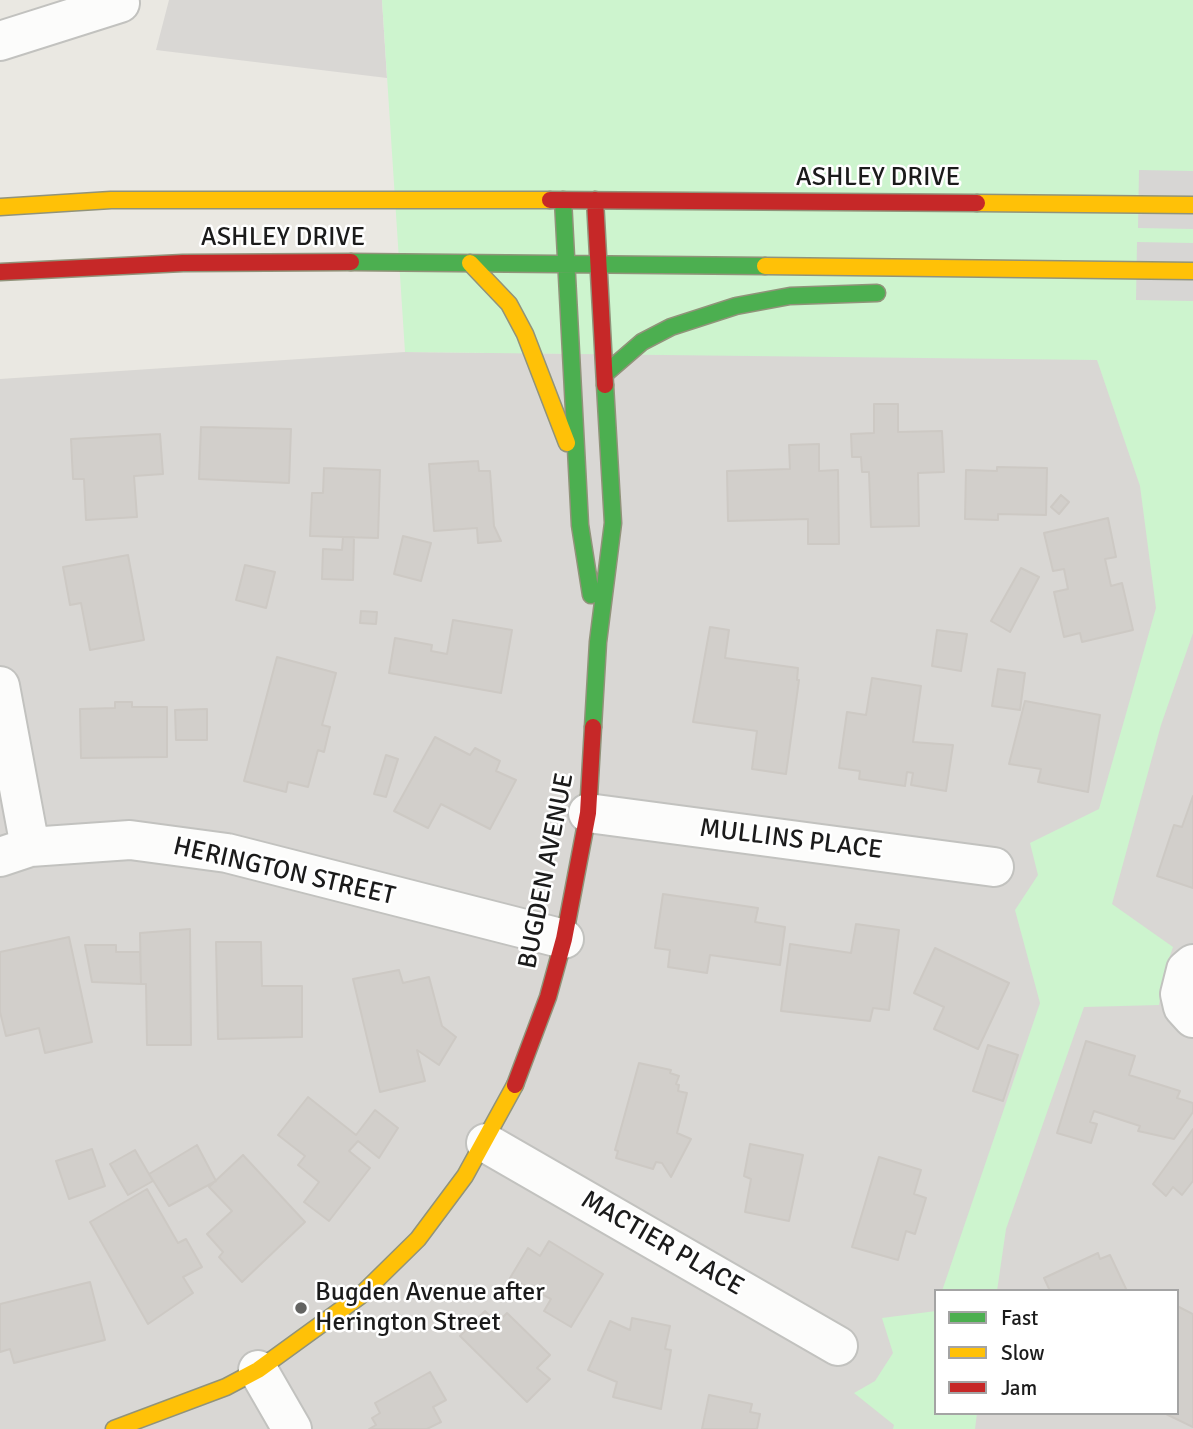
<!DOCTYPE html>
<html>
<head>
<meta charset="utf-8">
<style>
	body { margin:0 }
	#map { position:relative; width:1193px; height:1429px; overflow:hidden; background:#eae8e2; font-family:Signika,sans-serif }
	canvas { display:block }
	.legend { position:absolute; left:934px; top:1289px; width:245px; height:126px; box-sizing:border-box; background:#fff; border:2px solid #a4a4a4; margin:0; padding:9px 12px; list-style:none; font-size:21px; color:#1b1b1b }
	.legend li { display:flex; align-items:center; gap:14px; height:35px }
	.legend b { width:35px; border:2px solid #a4a4a4 }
</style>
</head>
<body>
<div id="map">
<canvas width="1193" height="1429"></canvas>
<ul class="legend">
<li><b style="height:9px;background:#4caf50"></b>Fast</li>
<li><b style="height:9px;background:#ffc107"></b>Slow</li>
<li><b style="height:9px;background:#c62828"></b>Jam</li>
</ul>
</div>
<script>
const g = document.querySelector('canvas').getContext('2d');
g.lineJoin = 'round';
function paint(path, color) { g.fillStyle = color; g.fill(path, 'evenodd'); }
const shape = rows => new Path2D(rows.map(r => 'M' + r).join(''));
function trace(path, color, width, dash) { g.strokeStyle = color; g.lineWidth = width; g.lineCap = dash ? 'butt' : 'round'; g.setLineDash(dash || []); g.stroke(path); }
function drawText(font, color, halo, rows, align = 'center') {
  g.font = font + ' Signika,sans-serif'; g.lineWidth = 5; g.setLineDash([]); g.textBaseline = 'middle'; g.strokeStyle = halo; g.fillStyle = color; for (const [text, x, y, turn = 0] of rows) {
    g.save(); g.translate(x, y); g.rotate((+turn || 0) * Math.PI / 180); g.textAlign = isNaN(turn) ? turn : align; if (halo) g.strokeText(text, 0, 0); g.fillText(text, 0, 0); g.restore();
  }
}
const residential = shape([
	[169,0,382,0,387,78,156,50],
	[405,352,1193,359,1193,1429,0,1429,0,379],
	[936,1291,1177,1291,1177,1413,936,1413]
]);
const park = shape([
	[382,0,1193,0,1193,633,1161,725,1112,904,1173,947,1164,973,1159,1005,1084,1007,1006,1229,997,1291,942,1291,1040,1003,1015,910,1038,875,1030,843,1099,809,1156,608,1140,486,1097,360,405,352],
	[936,1311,936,1413,977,1413,975,1429,893,1429,894,1425,854,1393,875,1381,893,1353,882,1318]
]);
const pier = shape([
	[1139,170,1193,171,1193,229,1138,228],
	[1137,242,1193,243,1193,301,1136,300]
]);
const building = shape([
	[874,404,898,404,898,432,942,431,944,472,918,473,919,526,871,527,869,472,862,472,861,457,852,457,851,434,874,433,874,404],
	[201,427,291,429,289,483,199,479,201,427],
	[160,434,163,474,134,476,137,517,86,520,84,479,73,479,71,439,160,434],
	[819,444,819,471,838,470,839,544,808,544,808,519,728,521,727,471,790,469,789,445,819,444],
	[478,461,479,471,490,471,494,526,501,541,478,543,477,528,434,531,429,464,478,461],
	[997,467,1047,468,1046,515,998,514,998,520,965,519,966,470,997,471,997,467],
	[324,468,380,470,378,538,310,536,312,493,323,493,324,468],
	[1061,495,1069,502,1059,514,1051,507,1061,495],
	[1108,518,1116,557,1105,559,1111,586,1122,583,1133,630,1082,642,1080,633,1064,637,1054,592,1068,589,1064,569,1053,571,1044,533,1108,518],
	[403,536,431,543,421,581,394,574,403,536],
	[343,537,354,537,353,580,322,579,323,549,342,550,343,537],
	[128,555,144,640,90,650,81,603,70,605,63,567,128,555],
	[245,565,275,572,266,608,236,600,245,565],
	[1021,568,1039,577,1010,632,991,621,1021,568],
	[361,611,377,612,376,624,360,623,361,611],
	[453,620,512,630,501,693,389,673,395,638,432,645,431,651,447,654,453,620],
	[710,627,729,630,725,658,798,668,797,680,799,680,786,774,752,769,757,731,693,722,710,627],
	[937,630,967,634,961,671,932,666,937,630],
	[277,657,336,673,322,725,330,727,324,752,318,750,308,787,288,782,286,792,244,781,277,657],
	[998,669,1025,673,1020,710,992,706,998,669],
	[872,678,921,686,913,742,953,745,946,791,911,785,913,773,907,772,905,786,859,779,860,771,839,768,847,712,866,715,872,678],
	[1025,701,1100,715,1088,792,1038,782,1041,769,1009,764,1025,701],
	[115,702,132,702,132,707,167,707,167,757,81,758,80,709,115,708,115,702],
	[207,709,207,740,176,740,175,710,207,709],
	[435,737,470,755,475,748,500,761,496,771,516,780,490,829,441,804,428,828,394,811,435,737],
	[386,755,398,759,386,797,374,794,386,755],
	[1193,796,1193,888,1157,876,1174,825,1182,827,1193,796],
	[663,894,758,908,755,922,785,927,780,965,710,955,707,973,668,967,670,950,655,948,663,894],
	[856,924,899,930,889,1010,873,1008,870,1021,781,1011,790,944,851,953,856,924],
	[190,929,191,1045,147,1045,146,984,141,984,140,933,190,929],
	[69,937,92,1042,45,1053,39,1028,6,1036,0,1012,0,952,69,937],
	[216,942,261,942,262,986,302,986,302,1037,218,1039,216,942],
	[85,945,116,945,116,952,140,952,141,984,92,982,85,945],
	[935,948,1009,983,978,1049,934,1029,944,1007,914,993,935,948],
	[399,970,403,983,429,977,442,1026,456,1037,439,1065,417,1050,425,1081,380,1092,353,979,399,970],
	[1086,1041,1135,1056,1129,1075,1180,1091,1177,1098,1193,1103,1193,1112,1174,1139,1138,1131,1140,1126,1094,1111,1090,1122,1097,1124,1091,1143,1057,1133,1086,1041],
	[988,1045,1018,1055,1003,1101,973,1091,988,1045],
	[639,1063,671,1070,670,1073,679,1076,676,1084,679,1085,678,1091,687,1093,677,1133,691,1139,671,1177,662,1163,656,1162,653,1169,616,1158,618,1151,615,1150,639,1063],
	[308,1097,356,1135,375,1110,398,1128,379,1158,358,1141,349,1151,370,1168,329,1221,304,1202,319,1182,298,1165,305,1156,278,1135,308,1097],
	[1193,1129,1193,1181,1182,1195,1173,1187,1166,1196,1153,1184,1193,1129],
	[750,1144,803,1155,789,1221,745,1212,751,1179,744,1176,750,1144],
	[197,1145,216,1181,169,1206,149,1174,197,1145],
	[92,1149,105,1186,69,1199,56,1161,92,1149],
	[135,1150,153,1181,128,1195,110,1164,135,1150],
	[243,1155,305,1222,242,1282,219,1257,223,1252,207,1234,232,1211,209,1187,243,1155],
	[879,1157,921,1170,914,1194,926,1198,915,1234,906,1231,898,1260,852,1247,879,1157],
	[147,1189,178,1243,186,1239,202,1267,183,1277,193,1293,148,1324,90,1222,147,1189],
	[549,1241,603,1274,571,1327,544,1311,551,1299,510,1278,528,1248,540,1256,549,1241],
	[1098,1253,1100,1259,1110,1255,1127,1291,1050,1291,1044,1278,1098,1253],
	[90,1282,105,1340,14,1363,10,1349,0,1352,0,1304,90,1282],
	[1177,1306,1193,1314,1193,1427,1164,1413,1177,1413,1177,1306],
	[485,1311,497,1323,507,1313,550,1355,537,1368,550,1379,527,1402,460,1336,485,1311],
	[632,1318,670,1326,665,1349,671,1350,661,1409,613,1397,617,1382,588,1370,610,1321,630,1330,632,1318],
	[430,1372,446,1400,433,1407,441,1422,427,1429,369,1429,376,1425,372,1418,380,1413,375,1403,430,1372],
	[709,1395,752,1404,750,1412,760,1414,757,1429,702,1429,709,1395]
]);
const street = shape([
	[0,41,120,3],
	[0,686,30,847],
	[588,813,994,867],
	[0,857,30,847,130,840,227,853,564,939],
	[1193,964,1186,970,1180,994,1183,1007,1193,1018],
	[486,1143,838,1346],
	[258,1370,292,1429]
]);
const fast = shape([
	[563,200,580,525,591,595],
	[351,262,765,266],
	[605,374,642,342,671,327,736,306,790,296,877,293],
	[593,727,598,642,613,523,605,385]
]);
const slow = shape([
	[977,203,1193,205],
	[0,207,111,200,550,200],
	[470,263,509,304,525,334,567,443],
	[765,266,1193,271],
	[114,1429,226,1387,258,1370,360,1296,418,1239,465,1176,515,1085]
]);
const jam = shape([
	[550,200,977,203],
	[595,200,605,385],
	[0,272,183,263,351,262],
	[515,1085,548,997,564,939,588,813,593,727]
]);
const markers = [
	[301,1308,7,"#636361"]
];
const streetNames = [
	["ASHLEY DRIVE",878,178],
	["ASHLEY DRIVE",283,238],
	["MULLINS PLACE",791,840,7],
	["BUGDEN AVENUE",547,871,-79],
	["HERINGTON STREET",284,872,13],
	["MACTIER PLACE",662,1244,30]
];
const poiNames = [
	["Bugden Avenue after",315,1293],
	["Herington Street",315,1323]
];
paint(residential, '#d9d7d4');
paint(park, '#cdf4ce');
paint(pier, '#d7d6d4');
paint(building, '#d2cfcb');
trace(building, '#cdc9c4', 2);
trace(street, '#c2c2bf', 42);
trace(fast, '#91937a', 19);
trace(slow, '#91937a', 19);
trace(jam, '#91937a', 19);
trace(street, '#fcfcfb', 38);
trace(fast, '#4caf50', 16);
trace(slow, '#ffc107', 16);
trace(jam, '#c62828', 16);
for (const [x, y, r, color] of markers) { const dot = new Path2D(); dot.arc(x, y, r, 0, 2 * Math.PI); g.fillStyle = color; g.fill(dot); trace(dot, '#fff', 2.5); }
drawText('26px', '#1b1b1b', '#fff', streetNames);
drawText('26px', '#1b1b1b', '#fff', poiNames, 'left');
</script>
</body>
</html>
